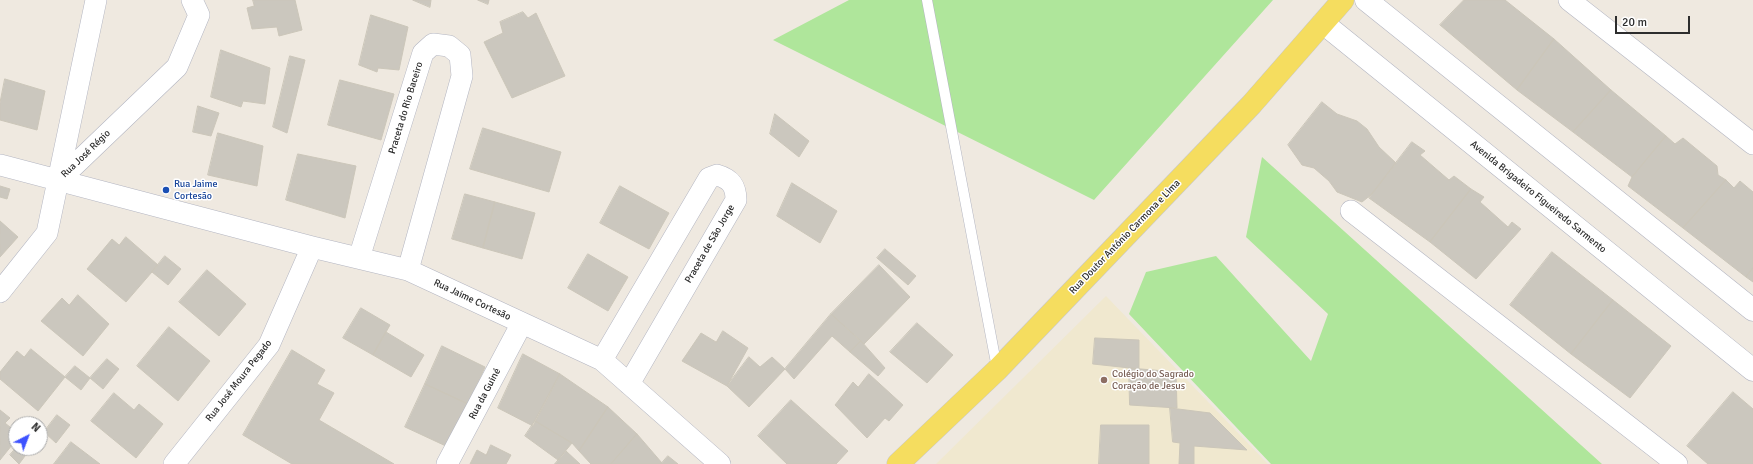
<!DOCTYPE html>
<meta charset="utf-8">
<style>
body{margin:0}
#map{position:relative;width:1753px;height:464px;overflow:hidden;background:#efe9e0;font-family:Signika,sans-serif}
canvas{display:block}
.north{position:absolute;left:8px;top:416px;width:40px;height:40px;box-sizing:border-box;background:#fff;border:1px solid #ababab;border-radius:50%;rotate:42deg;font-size:11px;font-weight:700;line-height:16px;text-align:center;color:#2d2d2d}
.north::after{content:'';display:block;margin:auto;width:14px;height:18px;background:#3d52ff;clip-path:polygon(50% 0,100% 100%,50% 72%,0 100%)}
.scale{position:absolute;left:1615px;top:16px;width:75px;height:18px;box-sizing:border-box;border:2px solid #2d2d2d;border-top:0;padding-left:5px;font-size:12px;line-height:14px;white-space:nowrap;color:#2d2d2d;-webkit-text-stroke:3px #fff;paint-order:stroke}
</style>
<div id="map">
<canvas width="1753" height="464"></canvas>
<div class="north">N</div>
<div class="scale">20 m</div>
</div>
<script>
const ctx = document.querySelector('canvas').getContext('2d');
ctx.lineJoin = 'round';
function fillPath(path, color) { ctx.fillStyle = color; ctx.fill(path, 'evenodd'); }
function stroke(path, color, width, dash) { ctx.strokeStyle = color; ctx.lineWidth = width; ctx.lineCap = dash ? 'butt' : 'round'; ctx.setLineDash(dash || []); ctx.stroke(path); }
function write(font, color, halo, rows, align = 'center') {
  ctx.font = font + ' Signika,sans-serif'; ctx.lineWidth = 3; ctx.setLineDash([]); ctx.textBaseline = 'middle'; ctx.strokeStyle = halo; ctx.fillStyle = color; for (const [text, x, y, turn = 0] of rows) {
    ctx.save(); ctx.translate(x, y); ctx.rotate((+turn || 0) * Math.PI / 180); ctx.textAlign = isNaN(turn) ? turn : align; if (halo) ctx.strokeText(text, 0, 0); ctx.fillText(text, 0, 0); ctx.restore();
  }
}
fillPath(new Path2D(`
 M1106 296 1268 464H936Z`), '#f0e8cf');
fillPath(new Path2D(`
 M849 0H1273L1094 200 773 40Z
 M1262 157 1602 464H1271L1129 314 1146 272 1216 256 1311 361 1328 314 1246 237Z`), '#afe69b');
const building = new Path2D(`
 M253 0H295L302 30 279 36 277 27 252 29 247 8 254 6Z
 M413 0H431L430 7Z
 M478 0H489L488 4Z
 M1464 0H1505L1554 39 1517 90 1440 25Z
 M523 12 528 18 536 13 565 76 512 98 484 42 503 33 500 22Z
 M371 15 408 27 399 70 378 68 377 72 359 65Z
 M1554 39 1611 90 1573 132 1517 90Z
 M221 50 270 68 265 104 243 101 241 107 211 97Z
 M290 56 305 60 287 133 273 127Z
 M5 79 45 91 37 130 0 120V103Z
 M340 80 394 94 381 140 328 125Z
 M1611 90 1666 136 1632 177 1573 132Z
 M1322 102 1337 114 1357 121 1367 129 1379 147 1396 163 1372 194 1362 202 1337 192 1329 181 1314 168 1302 165 1288 145Z
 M198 106 219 113 211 136 193 132Z
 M775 114 809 141 799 157 770 134Z
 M483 128 561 152 549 192 470 169Z
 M218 133 263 146 257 186 208 175Z
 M1666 136 1675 144 1683 138 1717 166 1718 175 1726 180 1683 228 1628 186 1632 177Z
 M1412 142 1425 151 1420 155 1449 180 1454 176 1471 189 1430 242 1369 198Z
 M298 154 356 166 345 218 286 200Z
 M1726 180 1734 188 1740 181 1753 192V268L1746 277 1683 228Z
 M792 183 837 211 820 243 777 216Z
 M0 186 10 189 7 199 0 197Z
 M620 186 669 213 649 249 600 223Z
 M1471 189 1484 197 1480 202 1508 227 1512 222 1521 229 1476 279 1430 242Z
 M465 194 495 202 483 248 452 239Z
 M495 202 535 213 522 259 483 248Z
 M0 221 18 237 0 257Z
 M126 237 158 265 126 302 87 269 112 239 119 245Z
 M885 249 916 276 908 285 877 258Z
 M1552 252 1613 300 1571 354 1510 305Z
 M588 254 628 277 608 311 568 288Z
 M165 256 181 269 168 285 152 272Z
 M879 265 910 297 864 344 831 314Z
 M1753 268V282L1746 277Z
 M207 270 246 304 219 336 179 302Z
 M78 295 109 324 83 356 41 321 62 298 69 305Z
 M1613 300 1671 346 1630 398 1571 354Z
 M361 308 390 325 373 355 343 338Z
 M831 314 861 341 850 352 832 336 794 379 785 369Z
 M917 323 953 355 927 383 890 352Z
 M169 327 210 361 178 401 137 366Z
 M723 331 748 348 727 386 682 361 701 333 716 342Z
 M386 332 424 355 411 377 373 355Z
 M1095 338 1139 340V369L1093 364Z
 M861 341 885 368 878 376 850 352Z
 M442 346 485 367 468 404 425 384Z
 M31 349 65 377 38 411 0 379V372L17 351 24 357Z
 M292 350 325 370 317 384 334 393 319 420 394 464H292L243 435Z
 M523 354 560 374 533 426 498 408Z
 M749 357 760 367 772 357 785 369 749 407 727 386Z
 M107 359 119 369 103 389 90 378Z
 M75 366 90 378 81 390 65 377Z
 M1129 368 1176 372 1177 408 1130 405Z
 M560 374 608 407 579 451 572 443 535 421Z
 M869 374 903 405 889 421 885 418 867 438 835 405 853 382 858 387Z
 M425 384 468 404 448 447 405 427Z
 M1733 392 1753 409V464H1708L1687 446Z
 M114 393 134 410 139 404 163 424 136 458 91 421Z
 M791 400 848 451 836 464H787L758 436Z
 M608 407 637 434 611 464H591L579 451Z
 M1170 408 1210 413 1247 450 1194 446V464H1179L1180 443 1173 442Z
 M0 410 10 418 5 423 16 432V440L0 460Z
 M57 415 70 425 56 443 44 432Z
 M535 421 572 443 558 460 525 436Z
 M1101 425H1149V464H1099Z
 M637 434 662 463 661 464H611Z
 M71 442 100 464H54Z
 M491 445 511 455 506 464H470L477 450 486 455Z
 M16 448H31L19 464 10 455Z
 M566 451 580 464H555Z
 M668 456 678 464H661Z`);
fillPath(building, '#cbc7be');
stroke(building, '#cbc6b9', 1);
const lane = new Path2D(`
 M927 0 997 368`);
const street = new Path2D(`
 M1569 0 1753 144
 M0 165 312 247 408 270 602 360 720 464
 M58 181 177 67 199 15 192 0
 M1351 211 1677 464
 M359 258 423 53 433 44 449 46 460 55 462 76 408 270
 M0 292 47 233 96 0
 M602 360 709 178 717 175C731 179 736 186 736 200L629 384
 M174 464 269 345 312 247
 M447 464 522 323`);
const secondary = new Path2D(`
 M1366 0 1753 310
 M1323 23 1753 370`);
const primary = new Path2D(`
 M898 464 997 370 1251 105 1343 0`);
stroke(lane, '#b3b5c1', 11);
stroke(street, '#b3b5c1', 22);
stroke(secondary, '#b3b5c1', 23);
stroke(primary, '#c8c8c8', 23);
stroke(lane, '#fff', 10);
stroke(street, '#fff', 21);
stroke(secondary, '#fff', 22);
stroke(primary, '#f5dd5f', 22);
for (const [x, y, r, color] of [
 [166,190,4,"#1a4fb4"],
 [1104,380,4,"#8d6e63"]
]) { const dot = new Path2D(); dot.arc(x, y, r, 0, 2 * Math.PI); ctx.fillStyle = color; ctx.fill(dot); stroke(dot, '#fff', 1.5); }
write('10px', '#2d2d2d', '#fff', [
 ["Praceta do Rio Baceiro",406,108,-73],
 ["Rua José Régio",86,154,-44],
 ["Avenida Brigadeiro Figueiredo Sarmento",1538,197,39],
 ["Rua Doutor António Carmona e Lima",1125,237,-46],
 ["Praceta de São Jorge",710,244,-60],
 ["Rua Jaime Cortesão",472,300,25],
 ["Rua José Moura Pegado",239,381,-52],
 ["Rua da Guiné",485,394,-62]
]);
write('10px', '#164399', '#fff', [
 ["Rua Jaime",174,184],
 ["Cortesão",174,196]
], 'left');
write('10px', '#785e54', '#fff', [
 ["Colégio do Sagrado",1112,374],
 ["Coração de Jesus",1112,386]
], 'left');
</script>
